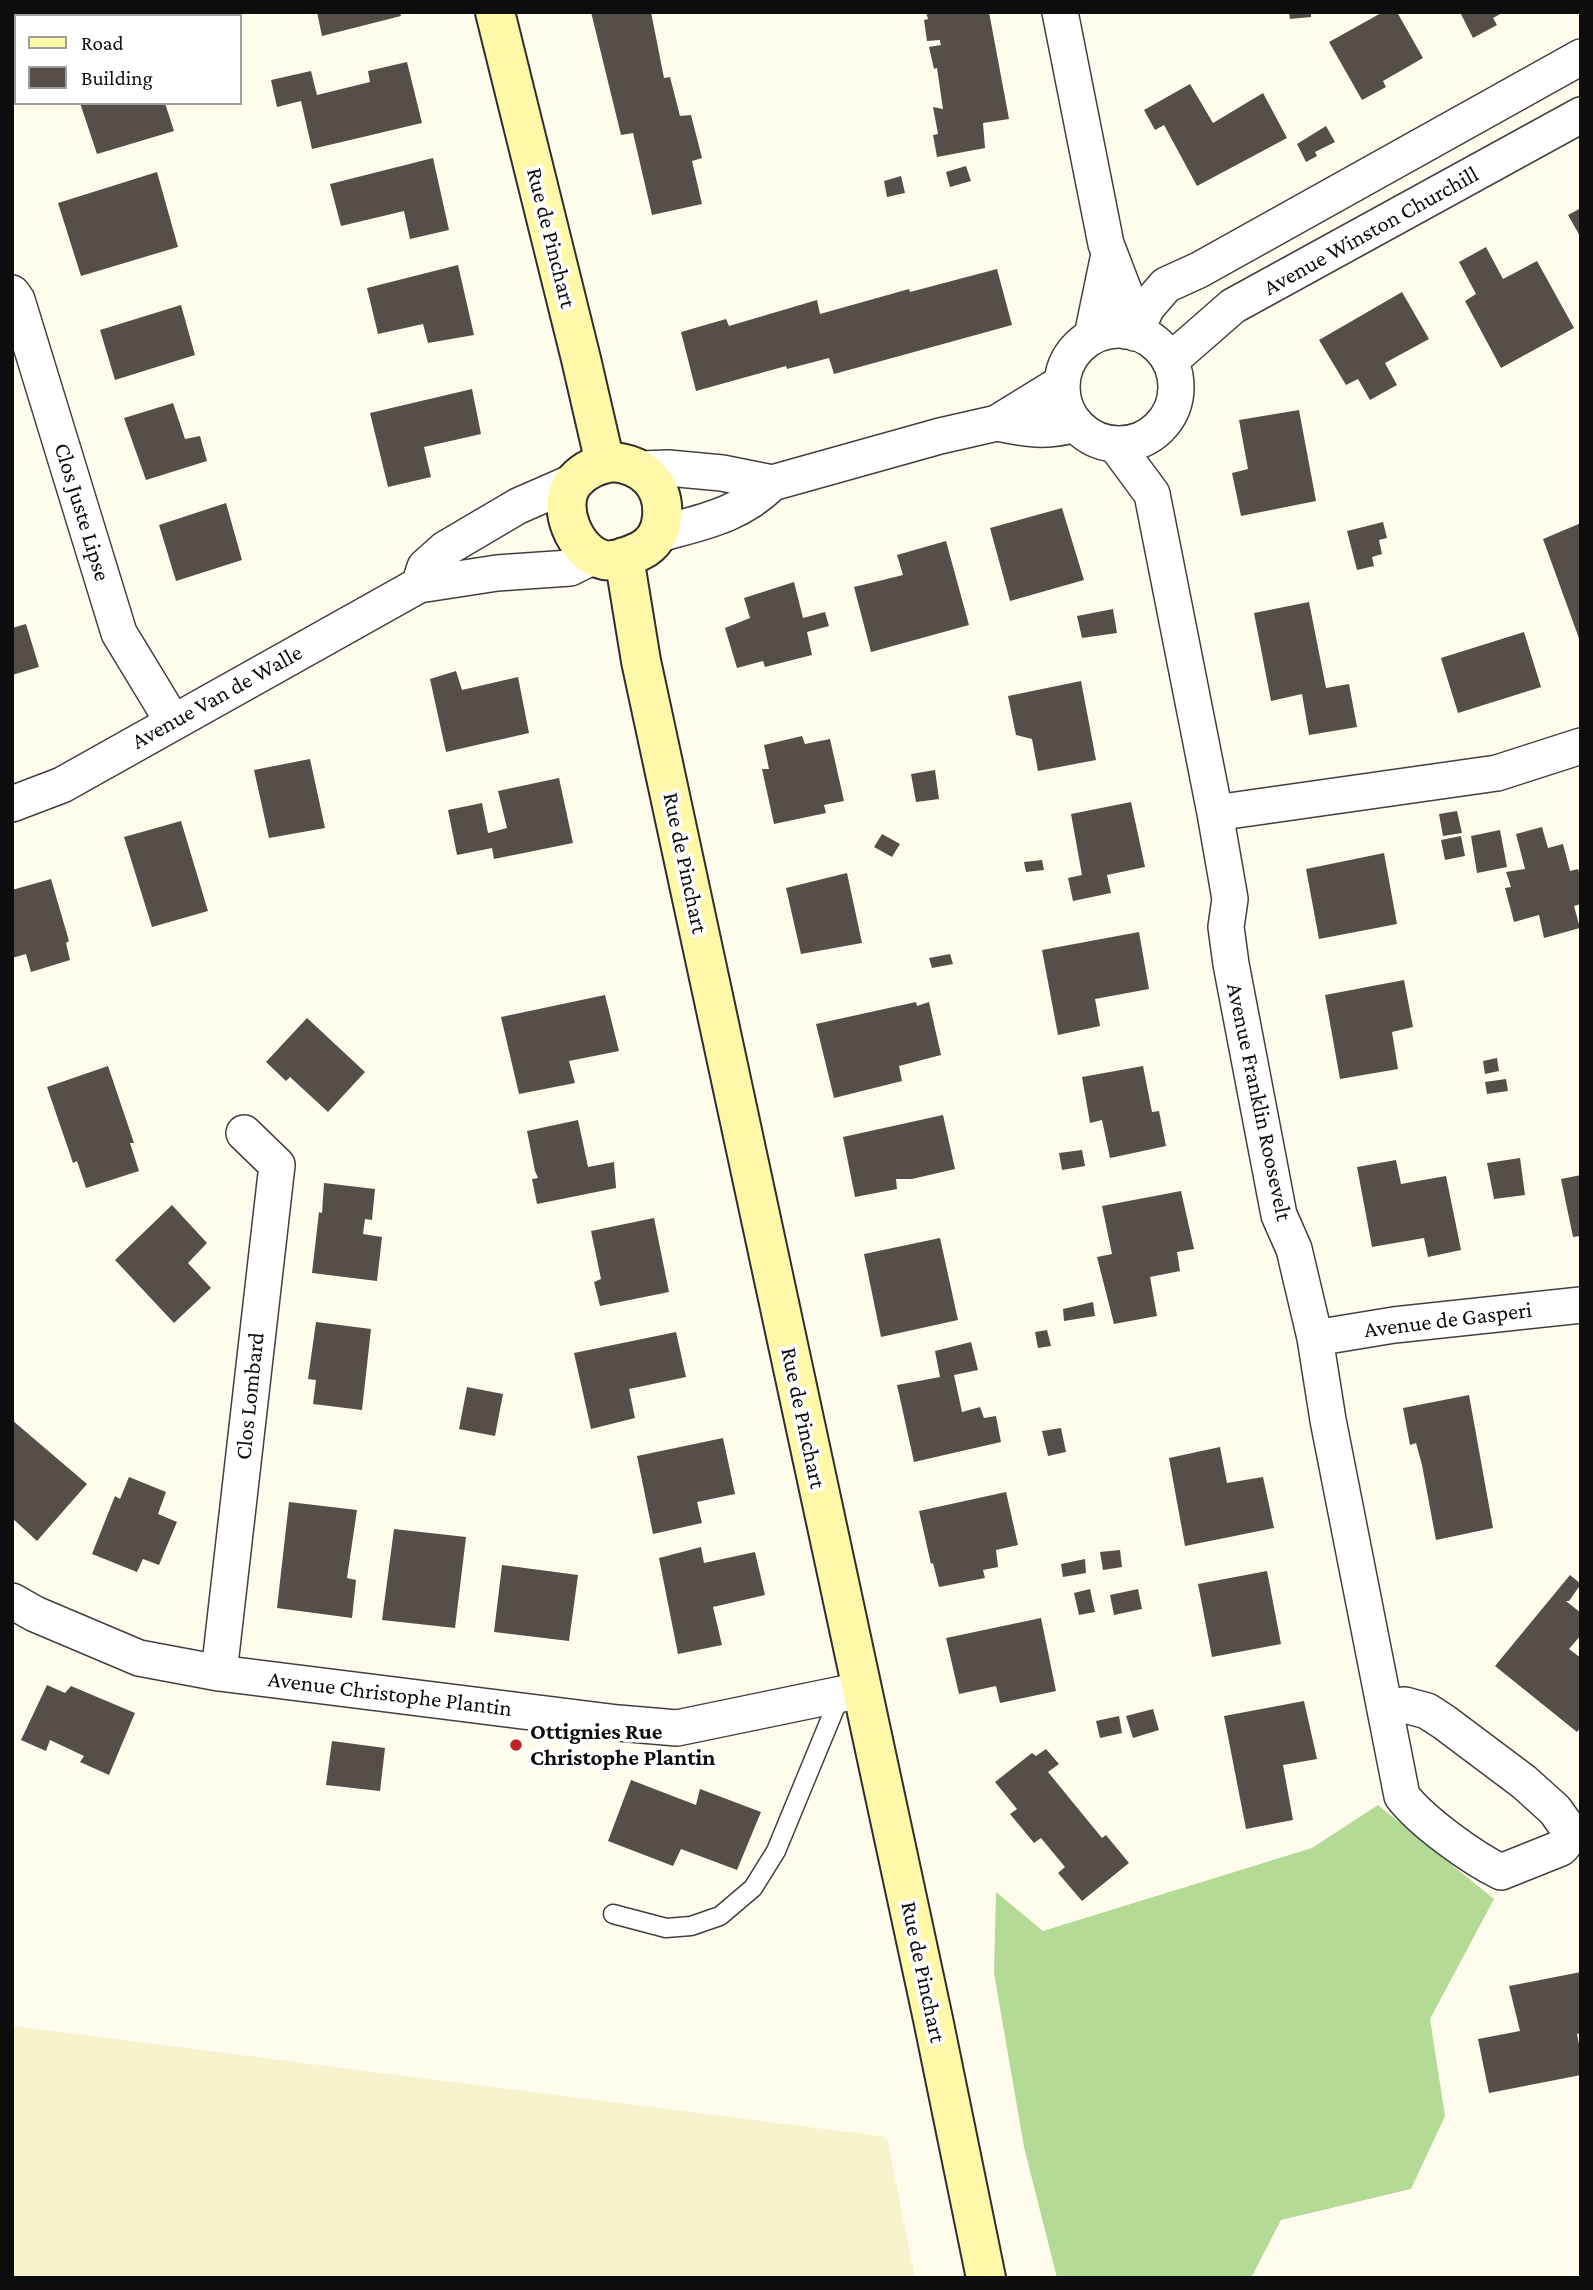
<!DOCTYPE html>
<style>
body{margin:0}
#map{position:relative;width:1593px;height:2290px;overflow:hidden;background:#fffcee;font-family:"Crimson Pro",serif}
canvas{display:block}
.frame{position:absolute;inset:0;border:14px solid #0d0d0d;pointer-events:none}
.legend{position:absolute;left:14px;top:14px;width:228px;height:91px;box-sizing:border-box;background:#fff;border:2px solid #9e9e9e;margin:0;padding:9px 12px;list-style:none;font-size:21px;color:#0d0d0d}
.legend li{display:flex;align-items:center;gap:14px;height:35px}
.legend b{width:35px;border:2px solid #9e9e9e}
</style>
<div id="map">
<canvas width="1593" height="2290"></canvas>
<div class="frame"></div>
<ul class="legend">
<li><b style="height:9px;background:#fff8a9"></b>Road</li>
<li><b style="height:19px;background:#564f49"></b>Building</li>
</ul>
</div>
<script>
const ctx = document.querySelector('canvas').getContext('2d');
ctx.lineJoin = 'round';
function fillPath(path, color) { ctx.fillStyle = color; ctx.fill(path, 'evenodd'); }
function stroke(path, color, width, dash) { ctx.strokeStyle = color; ctx.lineWidth = width; ctx.lineCap = dash ? 'butt' : 'round'; ctx.setLineDash(dash || []); ctx.stroke(path); }
function write(font, color, halo, rows, align = 'center') {
  ctx.font = font + ' "Crimson Pro",serif'; ctx.lineWidth = 7; ctx.setLineDash([]); ctx.textBaseline = 'middle'; ctx.strokeStyle = halo; ctx.fillStyle = color; for (const [text, x, y, turn = 0] of rows) {
    ctx.save(); ctx.translate(x, y); ctx.rotate((+turn || 0) * Math.PI / 180); ctx.textAlign = isNaN(turn) ? turn : align; if (halo) ctx.strokeText(text, 0, 0); ctx.fillText(text, 0, 0); ctx.restore();
  }
}
fillPath(new Path2D(`
 M12 2026 887 2137 915 2278H12Z`), '#f6f3cd');
fillPath(new Path2D(`
 M1378 1805 1494 1899 1430 2019 1445 2116 1411 2189 1281 2220 1251 2278H1057L1024 2147 994 1973 996 1892 1043 1931 1312 1848Z`), '#b3db95');
fillPath(new Path2D(`
 M317 12H400L401 16 322 36Z
 M591 12H651L664 78 670 77 680 116 691 115 702 158 692 161 702 204 652 215 633 133 621 135Z
 M926 12H989L1009 119 983 123 985 148 937 157 933 135 938 134 933 107 943 109 937 68 934 69 929 47 941 45 940 42V40L927 41 924 20 928 19Z
 M1289 12H1311V17L1290 19Z
 M1383 12H1397L1423 58 1383 81 1386 87 1362 100 1329 42Z
 M1460 12H1504L1493 18 1497 25 1473 38Z
 M407 62 422 123 312 149 301 101 277 107 271 80 311 71 317 95 370 82 368 71Z
 M1190 84 1213 123 1263 93 1287 138 1197 186 1164 125 1155 130 1144 110Z
 M80 103H165L174 131 97 154Z
 M1326 126 1335 142 1315 152 1317 156 1306 162 1297 144Z
 M433 158 449 230 410 239 404 211 341 226 330 184Z
 M966 166 971 181 950 187 946 172Z
 M157 172 178 247 81 276 58 203Z
 M901 176 905 193 887 197 884 181Z
 M1581 208V238L1568 215Z
 M1486 247 1503 279 1537 261 1574 328 1501 368 1465 301 1476 294 1459 262Z
 M458 265 474 335 428 343 423 324 378 334 367 288Z
 M997 269 1012 325 834 374 829 358 787 369 786 366 696 391 681 332 726 319 729 326 817 300 820 314 909 289 910 292Z
 M1402 292 1429 339 1385 363 1397 385 1370 400 1358 379 1346 385 1319 340Z
 M181 305 195 355 115 380 100 330Z
 M472 389 481 434 424 447 431 477 388 487 370 413Z
 M173 403 185 439 200 436 207 461 146 480 124 418Z
 M1299 410 1316 501 1241 516 1232 473 1248 469 1239 420Z
 M226 503 242 560 176 581 159 525Z
 M1062 508 1084 580 1010 601 990 528Z
 M1383 522 1387 538 1379 540 1382 554 1372 557 1374 566 1357 570 1347 531Z
 M1581 523V644L1543 539Z
 M946 541 969 625 871 652 854 587 903 575 897 555Z
 M794 582 803 618 825 612 829 626 807 632 812 655 765 667 763 661 737 668 725 628 750 618 744 598Z
 M1309 602 1326 688 1349 684 1357 727 1309 735 1302 694 1271 701 1254 613Z
 M1113 609 1117 633 1082 638 1077 616Z
 M26 624 39 667 12 675V628Z
 M1524 632 1541 687 1458 713 1441 658Z
 M456 671 462 690 518 677 529 733 446 752 430 679Z
 M1081 681 1096 760 1038 771 1032 739 1016 735 1008 696Z
 M802 736 805 744 830 739 844 801 824 805 826 813 774 824 762 769H769L764 745Z
 M310 759 325 828 269 838 254 770Z
 M935 770 939 799 916 802 911 774Z
 M559 778 573 843 494 859 492 848 457 855 448 810 482 803 488 833 507 828 498 791Z
 M1131 802 1145 867 1107 875 1111 893 1073 901 1068 878 1082 875 1071 814Z
 M1457 811 1462 833 1443 836 1439 814Z
 M181 821 208 911 152 927 124 837Z
 M1542 827 1548 848 1563 844 1570 871 1578 869 1581 877V904L1574 906 1580 928 1544 938 1539 915 1514 922 1505 888 1511 887 1506 872 1525 869 1516 834Z
 M1500 830 1507 867 1477 873 1471 836Z
 M882 834 900 844 892 857 874 847Z
 M1461 836 1465 856 1445 860 1441 840Z
 M1384 853 1397 924 1319 939 1306 869Z
 M1042 860 1044 870 1026 872 1024 862Z
 M847 873 862 943 801 954 786 888Z
 M51 879 69 941 66 943 70 960 31 972 26 954 12 958V890Z
 M1139 932 1149 989 1095 999 1100 1026 1058 1035 1042 950Z
 M950 954 953 964 932 968 929 958Z
 M1404 980 1413 1027 1392 1032 1398 1069 1340 1079 1325 995Z
 M605 995 619 1051 569 1061 575 1083 519 1094 501 1017Z
 M916 1002 917 1006 929 1002 941 1055 899 1066 902 1081 834 1098 816 1024Z
 M307 1018 365 1072 328 1112 290 1077 286 1081 266 1062Z
 M1497 1058 1499 1071 1485 1074 1483 1061Z
 M108 1066 134 1143H130L139 1171 86 1188 77 1161 73 1163 47 1087Z
 M1143 1066 1152 1112 1159 1111 1166 1146 1110 1158 1102 1120 1090 1123 1082 1077Z
 M1506 1079 1508 1091 1487 1094 1485 1082Z
 M943 1115 955 1169 912 1179H896L897 1189 855 1197 843 1137Z
 M578 1120 588 1167 614 1162 616 1188 537 1204 532 1179 538 1178 535 1171 527 1131Z
 M1082 1150 1085 1166 1062 1170 1059 1153Z
 M1520 1158 1525 1195 1494 1199 1487 1163Z
 M1396 1160 1401 1184 1446 1176 1461 1250 1428 1257 1424 1238 1372 1247 1357 1167Z
 M1581 1175V1236L1573 1237 1561 1179Z
 M324 1183 375 1189 372 1220 365 1219 363 1234 382 1237 377 1281 312 1273 319 1212 322 1213Z
 M1181 1191 1194 1249 1177 1252 1180 1271 1150 1277 1157 1316 1114 1324 1097 1257 1112 1254 1102 1206Z
 M172 1205 207 1243 188 1263 211 1288 174 1323 115 1260Z
 M654 1218 669 1292 600 1306 594 1282 601 1279 591 1231Z
 M940 1238 958 1320 881 1337 864 1254Z
 M1093 1302 1095 1316 1064 1321 1063 1309Z
 M316 1322 371 1329 362 1410 313 1404 316 1380 308 1379Z
 M1047 1330 1051 1346 1038 1348 1035 1332Z
 M676 1332 686 1377 629 1389 635 1418 591 1429 574 1353Z
 M971 1342 978 1370 954 1375 962 1412 980 1407 984 1418 996 1416 1001 1442 914 1462 897 1385 940 1377 935 1351Z
 M467 1387 503 1394 495 1436 459 1429Z
 M1469 1395 1493 1528 1436 1540 1422 1465 1416 1443 1410 1445 1403 1408Z
 M12 1420 87 1484 37 1541 12 1518Z
 M1061 1428 1066 1452 1048 1456 1042 1431Z
 M723 1438 735 1494 697 1502 702 1523 653 1534 637 1456Z
 M1220 1447 1227 1483 1263 1477 1274 1528 1185 1546 1169 1458Z
 M129 1477 166 1492 158 1514 177 1522 159 1565 143 1559 137 1572 92 1554 115 1496 120 1499Z
 M1006 1492 1018 1545 996 1550 998 1567 983 1570 985 1578 939 1587 933 1563 931 1564 919 1511Z
 M289 1502 357 1510 347 1578 356 1580 352 1618 277 1608Z
 M394 1529 466 1537 455 1628 382 1620Z
 M701 1547 704 1563 755 1552 765 1595 713 1607 722 1645 678 1654 659 1558Z
 M1120 1550 1122 1567 1103 1570 1100 1552Z
 M1085 1559 1086 1573 1063 1577 1061 1564Z
 M502 1565 578 1575 569 1641 494 1632Z
 M1267 1571 1281 1644 1212 1657 1198 1584Z
 M1570 1575 1581 1584 1569 1601H1566L1581 1613V1635L1569 1649 1581 1658V1727L1577 1732 1495 1666Z
 M1090 1589 1095 1612 1079 1615 1074 1593Z
 M1138 1589 1142 1609 1114 1615 1110 1595Z
 M1041 1618 1056 1691 1000 1703 996 1686 959 1694 946 1638Z
 M47 1685 65 1693 71 1686 135 1713 109 1775 80 1762 84 1756 50 1740 46 1751 21 1740Z
 M1304 1701 1317 1759 1283 1765 1293 1820 1246 1829 1224 1716Z
 M1153 1709 1159 1730 1133 1738 1126 1716Z
 M1119 1716 1122 1733 1100 1738 1096 1721Z
 M332 1741 385 1748 380 1791 326 1785Z
 M1046 1749 1059 1764 1048 1772 1102 1838 1106 1835 1129 1863 1082 1901 1058 1873 1065 1867 1041 1838 1034 1843 1010 1814 1017 1809 995 1782 1032 1753 1036 1756Z
 M631 1780 696 1805 700 1789 761 1812 737 1870 681 1849 673 1866 608 1841Z
 M1581 1972V2033L1577 2034 1581 2054V2075L1489 2093 1478 2039 1520 2031 1509 1986Z`), '#564f49');
const service = new Path2D(`
 M613 1914 666 1928 691 1926 720 1916 753 1888 776 1851 840 1696`);
const minor = new Path2D(`
 M1060 12 1106 244 1129 304 1125 331
 M12 293 17 300 119 633 173 722
 M1062 387a57 57 0 1 1 114 0a57 57 0 1 1-114 0Z
 M1135 333 1147 307 1166 285 1199 270 1581 57
 M1092 336 1109 254
 M1170 361 1233 306 1581 115
 M997 423C1025 429 1048 433 1075 424
 M1115 444 1152 494 1215 813 1230 899 1226 927 1231 964 1279 1215 1294 1249 1315 1338 1328 1420 1402 1796C1421 1821 1472 1858 1501 1872L1561 1848 1569 1838 1567 1827 1555 1810 1524 1782 1444 1722 1427 1711 1405 1705 1385 1707
 M640 469 668 468 722 473 772 483 940 436 997 423 1062 383
 M659 534C702 522 739 516 772 483
 M419 585 425 567 445 549 518 506 573 482
 M12 804 62 785 419 585 497 573 570 568 594 556
 M1215 813 1497 773 1581 746
 M1315 1338 1394 1325 1581 1305
 M12 1601 35 1614 139 1658 219 1673 618 1723 677 1728 861 1690
 M219 1673 277 1165 244 1133`);
const secondary = new Path2D(`
 M495 12 581 359 605 463
 M612 462C643 464 665 485 662 517 661 532 654 544 640 551 629 556 616 562 604 560 575 554 554 504 575 481 585 469 598 465 612 462Z
 M624 557 641 661 933 2019 986 2278`);
stroke(service, '#404040', 21);
stroke(minor, '#404040', 38);
stroke(secondary, '#2f2f2f', 42);
stroke(service, '#fff', 18);
stroke(minor, '#fff', 35);
stroke(secondary, '#fff8a9', 38);
for (const [x, y, r, color] of [
 [516,1745,7,"#c12224"]
]) { const dot = new Path2D(); dot.arc(x, y, r, 0, 2 * Math.PI); ctx.fillStyle = color; ctx.fill(dot); stroke(dot, '#fff', 2.5); }
write('23px', '#0d0d0d', '#fff', [
 ["Avenue Winston Churchill",1371,231,-29],
 ["Rue de Pinchart",551,238,76],
 ["Clos Juste Lipse",82,512,73],
 ["Avenue Van de Walle",217,697,-29],
 ["Rue de Pinchart",685,863,78],
 ["Avenue Franklin Roosevelt",1259,1102,78],
 ["Avenue de Gasperi",1448,1320,-7],
 ["Clos Lombard",250,1396,-84],
 ["Rue de Pinchart",803,1418,78],
 ["Avenue Christophe Plantin",390,1694,7],
 ["Rue de Pinchart",923,1972,78]
]);
write('bold 23px', '#0d0d0d', '#fff', [
 ["Ottignies Rue",530,1732],
 ["Christophe Plantin",530,1758]
], 'left');
</script>
